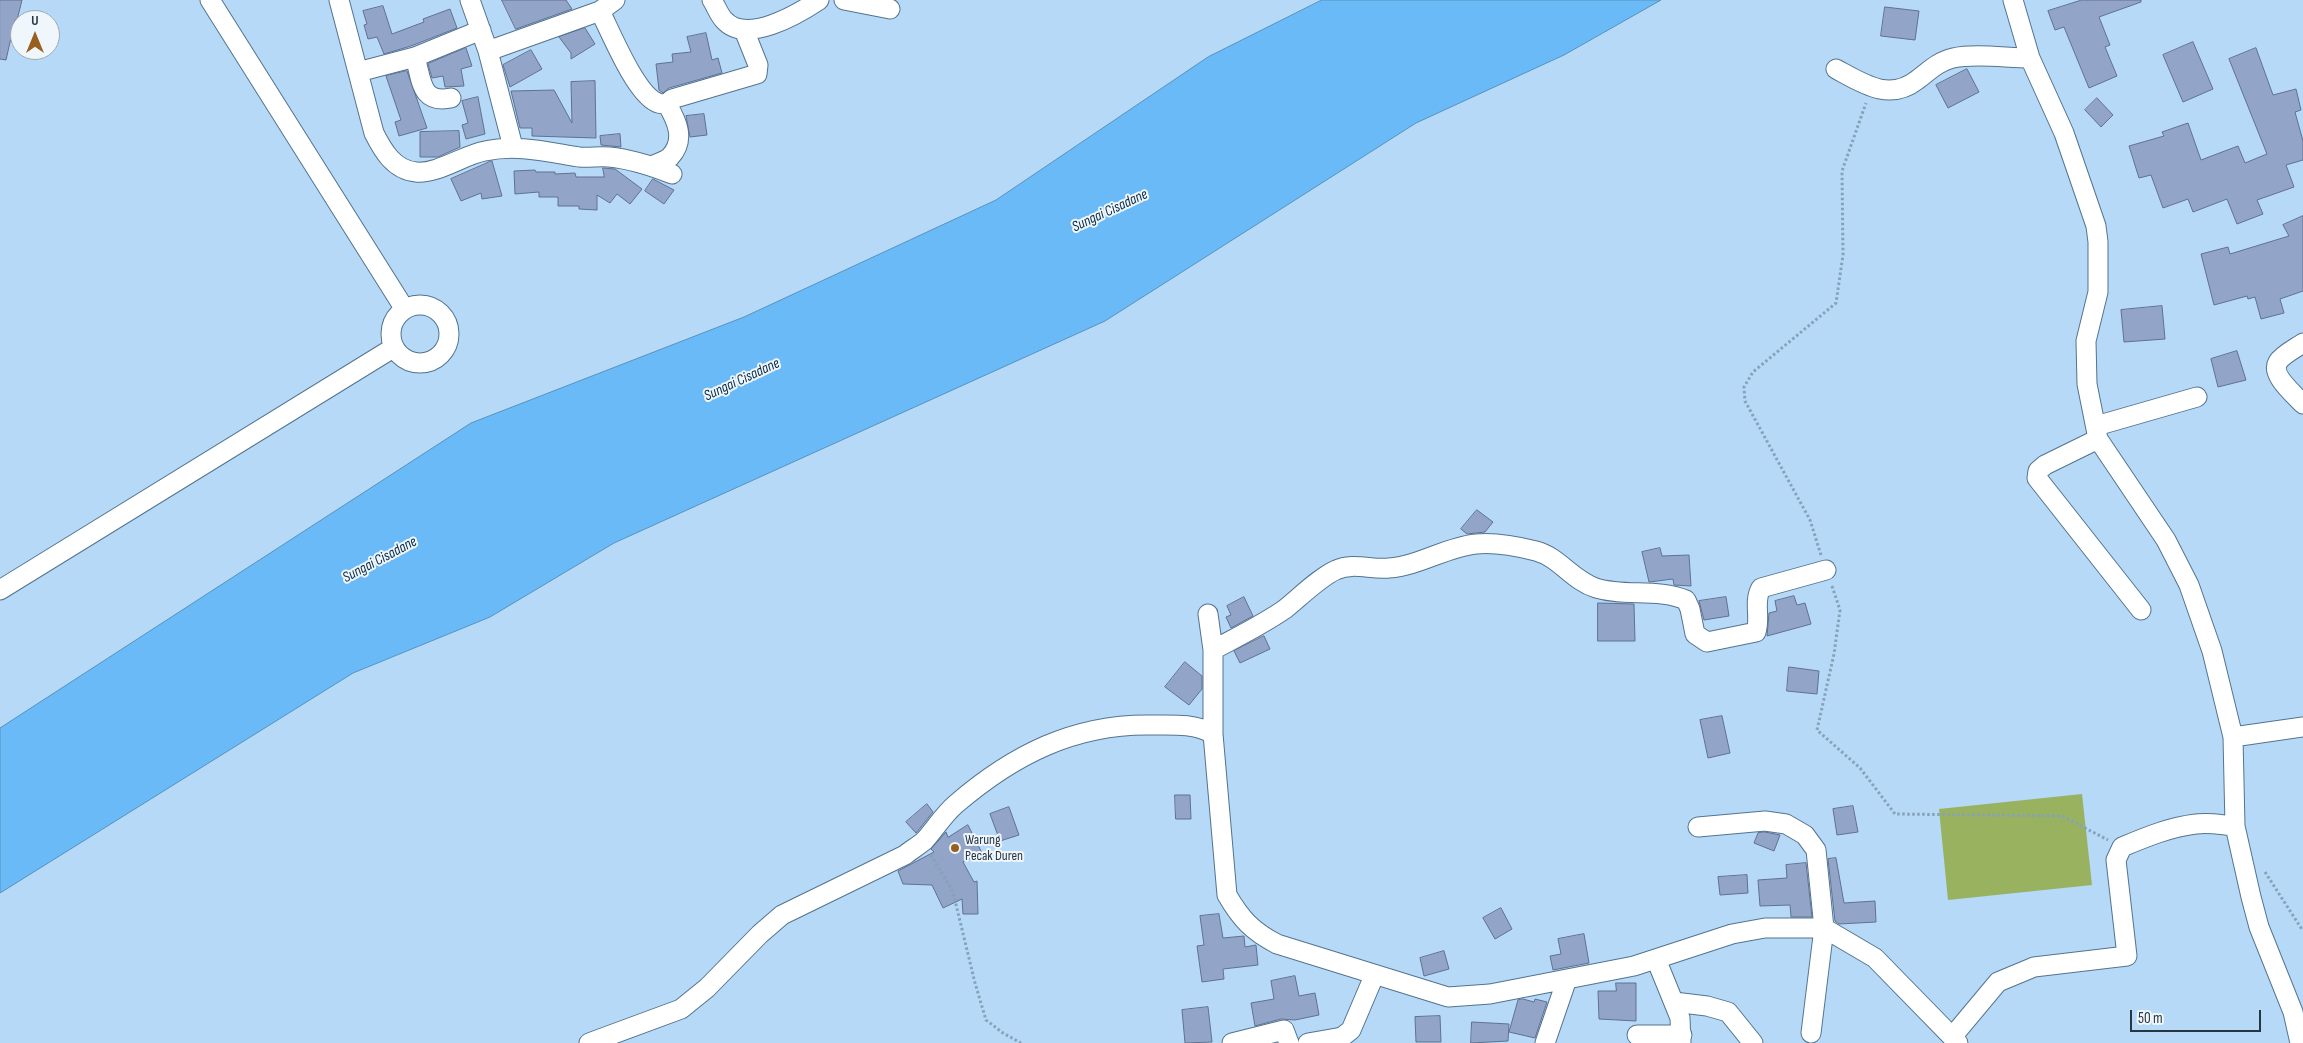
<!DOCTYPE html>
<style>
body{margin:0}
#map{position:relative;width:2303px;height:1043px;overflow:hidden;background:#b5d9f7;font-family:"Sofia Sans Condensed",sans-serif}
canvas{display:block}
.north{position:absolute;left:10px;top:10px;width:50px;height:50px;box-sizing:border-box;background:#eff6fc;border:1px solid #9fa9b1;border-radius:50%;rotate:0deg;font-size:14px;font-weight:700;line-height:20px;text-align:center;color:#273641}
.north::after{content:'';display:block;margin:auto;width:18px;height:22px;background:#995f1e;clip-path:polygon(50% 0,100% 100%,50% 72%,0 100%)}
.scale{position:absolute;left:2130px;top:1010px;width:131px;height:22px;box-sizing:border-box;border:2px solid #273641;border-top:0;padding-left:6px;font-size:15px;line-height:18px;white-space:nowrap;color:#273641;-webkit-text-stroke:4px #eff6fc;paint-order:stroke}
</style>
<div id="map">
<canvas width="2303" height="1043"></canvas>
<div class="north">U</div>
<div class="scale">50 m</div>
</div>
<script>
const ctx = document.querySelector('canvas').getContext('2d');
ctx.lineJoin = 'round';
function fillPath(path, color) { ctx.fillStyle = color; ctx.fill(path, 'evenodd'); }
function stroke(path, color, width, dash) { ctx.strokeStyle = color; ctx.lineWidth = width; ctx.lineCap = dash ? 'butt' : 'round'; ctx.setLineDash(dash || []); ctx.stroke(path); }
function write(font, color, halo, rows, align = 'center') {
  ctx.font = font + ' "Sofia Sans Condensed",sans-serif'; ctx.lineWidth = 4; ctx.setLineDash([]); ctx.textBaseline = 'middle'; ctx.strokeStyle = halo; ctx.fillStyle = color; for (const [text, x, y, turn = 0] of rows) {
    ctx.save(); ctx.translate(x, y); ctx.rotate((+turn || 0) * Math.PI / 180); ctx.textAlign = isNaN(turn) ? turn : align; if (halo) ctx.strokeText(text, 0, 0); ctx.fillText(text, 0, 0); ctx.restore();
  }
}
fillPath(new Path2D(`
 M2082 794 2092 885 1948 900 1939 809Z`), '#98b25f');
const water = new Path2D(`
 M1322 0H1661L1564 55 1416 123 1105 321 614 543 490 617 353 673 0 893V728L471 423 744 317 996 200 1208 57Z`);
fillPath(water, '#6abaf7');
stroke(water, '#5692c0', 1);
const building = new Path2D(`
 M0 0H22L17 20H15L6 60 0 59Z
 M502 0H566L572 9 516 29Z
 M2082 0H2141V2L2099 17 2110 45 2105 47 2117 76 2089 88 2064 27 2055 30 2048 11Z
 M383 6 392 34 424 22 423 19 450 9 457 28 411 46 384 54 377 37 368 39 364 25 367 24 363 11Z
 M1885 7 1919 11 1915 40 1881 36Z
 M585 28 595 44 571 59V53L559 37Z
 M706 33 712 60 718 58 722 73 669 88 663 93 659 90 656 64 673 62 672 54 691 52 687 37Z
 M2193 42 2213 89 2183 102 2163 55Z
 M466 48 472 66 461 69 464 86 445 87 443 76 432 78 428 64Z
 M2256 48 2273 95 2296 89 2301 110 2295 112 2303 141V160L2286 165 2294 187 2257 200 2263 214 2237 224 2227 199 2193 212 2188 199 2163 208 2151 175 2139 178 2129 146 2164 136 2162 132 2188 123 2201 160 2238 146 2245 163 2267 154 2229 59Z
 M531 50 542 69 510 87 503 65Z
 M1967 69 1979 92 1948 108 1936 85Z
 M407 71 427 128 399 136 395 122 401 120 386 76Z
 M595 81 596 138 532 136V128H520L511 91 554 90 572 123 571 82Z
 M478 97 485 134 466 139 462 125 468 123 462 101Z
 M2097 98 2113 115 2101 127 2085 110Z
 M704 114 707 135 690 137 686 116Z
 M459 131 460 147 438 157H420V132Z
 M620 134 621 147 601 145 600 136Z
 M492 161 502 196 482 199 481 193 461 201 451 179Z
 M603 168 615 169 642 189 630 204 617 194 610 203 597 195V210L579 209V206H558V197H539V192L515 194 514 171 535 170 536 172H555V174L575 173 576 177H604Z
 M653 179 674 190 664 204 645 191Z
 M2303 216V291L2280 299 2284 313 2261 319 2255 297 2248 299 2247 296 2214 305 2201 254 2228 247 2230 254 2289 236 2283 225Z
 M2162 306 2165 339 2124 342 2121 310Z
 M2237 351 2246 380 2218 387 2211 359Z
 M1477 510 1493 522 1485 532 1467 534 1461 529Z
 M1660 548 1662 556 1689 555 1691 586 1674 585 1673 579 1649 582 1642 552Z
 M1794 596 1797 605 1805 603 1811 624 1767 636 1769 613 1777 611 1775 601Z
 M1244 597 1253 616 1231 628 1226 617 1231 615 1227 606Z
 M1726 597 1729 616 1704 620 1699 601Z
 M1598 603 1634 604 1635 641H1598Z
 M1264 636 1270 649 1240 663 1234 651Z
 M1185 662 1202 676V689L1189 705 1165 687Z
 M1789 667 1819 671 1817 694 1787 691Z
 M1722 716 1730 753 1708 758 1700 720Z
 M1175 795H1190L1191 819H1176Z
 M927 804 933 812 916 833 906 822Z
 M1853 806 1858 832 1837 835 1833 809Z
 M1009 807 1019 835 1000 841 990 814Z
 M968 825 982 853 963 862 974 882 977 881 978 914H963L962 899 943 908 932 885 903 884 898 871 934 852 931 849 946 832 948 837Z
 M1765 832 1780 835 1774 851 1754 843 1758 833Z
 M1836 858 1844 903 1875 901 1876 922 1839 924 1835 921 1828 859Z
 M1806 863 1812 917H1791L1790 905 1760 906 1758 880 1787 878 1786 865Z
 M1747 875 1748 893 1720 895 1718 877Z
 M1501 908 1512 929 1495 939 1483 918Z
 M1219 914 1223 938 1244 936 1245 947 1256 945 1258 965 1223 969 1224 979 1202 982 1197 946 1204 945 1200 916Z
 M1584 934 1589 963 1553 970 1550 956 1561 954 1558 939Z
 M1444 951 1449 969 1424 976 1420 958Z
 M1295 976 1299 996 1315 993 1319 1015 1295 1020 1281 1019 1255 1026 1251 1003 1274 999 1271 981Z
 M1616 983H1636V1021L1599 1019 1598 991H1616Z
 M1523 999 1534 1002 1535 999 1547 1002 1535 1038 1509 1032 1518 1000Z
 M1208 1007 1212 1042 1185 1043 1182 1010Z
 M1440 1016 1441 1042H1416L1415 1017Z
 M1472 1022 1509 1024 1508 1041 1471 1043Z`);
fillPath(building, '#92a5c9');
stroke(building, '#607192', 1);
const minor = new Path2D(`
 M210 0 404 308
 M339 0 374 133C383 151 394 170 416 172 438 174 463 155 485 151 517 144 547 152 579 157 589 158 599 156 609 157 631 159 652 166 672 174
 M470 0 488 51 513 147
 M712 0C716 6 719 15 724 20 746 45 798 14 819 0
 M844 0 890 9
 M2013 0 2030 58 2064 133 2096 226 2098 242V292L2086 341 2087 384 2098 439 2166 540 2189 585 2212 651 2233 737 2235 826 2251 897 2259 927 2293 1012 2300 1043
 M600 11C611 33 635 92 656 102 659 104 664 104 667 104
 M488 51 600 11 615 0
 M415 57C422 80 420 104 451 98
 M1836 69C1862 83 1889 102 1917 80 1929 71 1939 61 1953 58 1975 53 2007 58 2030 58
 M358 72 415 57 481 30
 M652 166C657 163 666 161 670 157 686 140 677 121 667 104L672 99 757 74 758 65 744 30
 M391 334a29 29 0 1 1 58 0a29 29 0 1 1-58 0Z
 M2303 343C2296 348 2282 355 2278 362 2270 375 2295 395 2303 404
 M2096 426 2197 397
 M2098 439 2045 465 2038 471 2037 478 2141 610
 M0 590 393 348
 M1208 614 1213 650V734L1227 895C1241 919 1252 931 1277 944L1448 997 1490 994 1634 966 1732 934 1765 928H1824L1875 958 1958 1043
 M1213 650C1237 637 1262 625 1285 609 1300 597 1320 577 1336 570 1353 562 1371 570 1389 568 1419 566 1446 547 1476 544 1496 542 1516 546 1536 551 1559 557 1573 581 1596 588 1625 597 1657 588 1686 600L1690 609 1695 634 1707 642 1756 632C1761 617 1753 602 1761 588L1826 570
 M2233 737 2303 727
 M1698 827 1765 821 1786 824 1805 835 1816 850 1824 928 1811 1033
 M1656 959 1680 1018 1681 1043
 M1674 1002 1707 1006 1728 1012 1753 1043
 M1637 1035H1682
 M1952 1037 1998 982 2034 967 2127 956 2116 860 2122 847C2146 837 2170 827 2196 824 2209 822 2222 825 2235 826
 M589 1043 681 1009 707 988 760 934 782 915 905 855C911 850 918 846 924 841 935 829 944 814 956 804 1013 755 1074 724 1150 725 1171 725 1195 723 1213 734
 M1232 1043 1284 1030 1289 1043
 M1308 1043 1342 1037 1351 1030 1374 976
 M1545 1043 1567 979`);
stroke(minor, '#53748f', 21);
stroke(new Path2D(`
 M1821 555 1810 520 1745 401 1744 387 1753 372 1836 303 1843 255 1842 171 1866 103
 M1832 586 1840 610 1834 654 1817 730 1860 768 1895 814 2062 816 2108 840
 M931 855 953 892 975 983 986 1020 1003 1033 1021 1043
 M2265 872 2303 931`), '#85a2b9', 3, [2.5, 2.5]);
stroke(minor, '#fff', 19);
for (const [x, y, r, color] of [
 [955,848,5,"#995f1e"]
]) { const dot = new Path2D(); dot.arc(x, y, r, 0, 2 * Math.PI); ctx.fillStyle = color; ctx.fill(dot); stroke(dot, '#eff6fc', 2); }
write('14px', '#273641', '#eff6fc', [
 ["Warung",965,840],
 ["Pecak Duren",965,856]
], 'left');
write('italic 15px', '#092c44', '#eff6fc', [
 ["Sungai Cisadane",1110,211,-25],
 ["Sungai Cisadane",742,380,-25],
 ["Sungai Cisadane",380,560,-28]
]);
</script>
